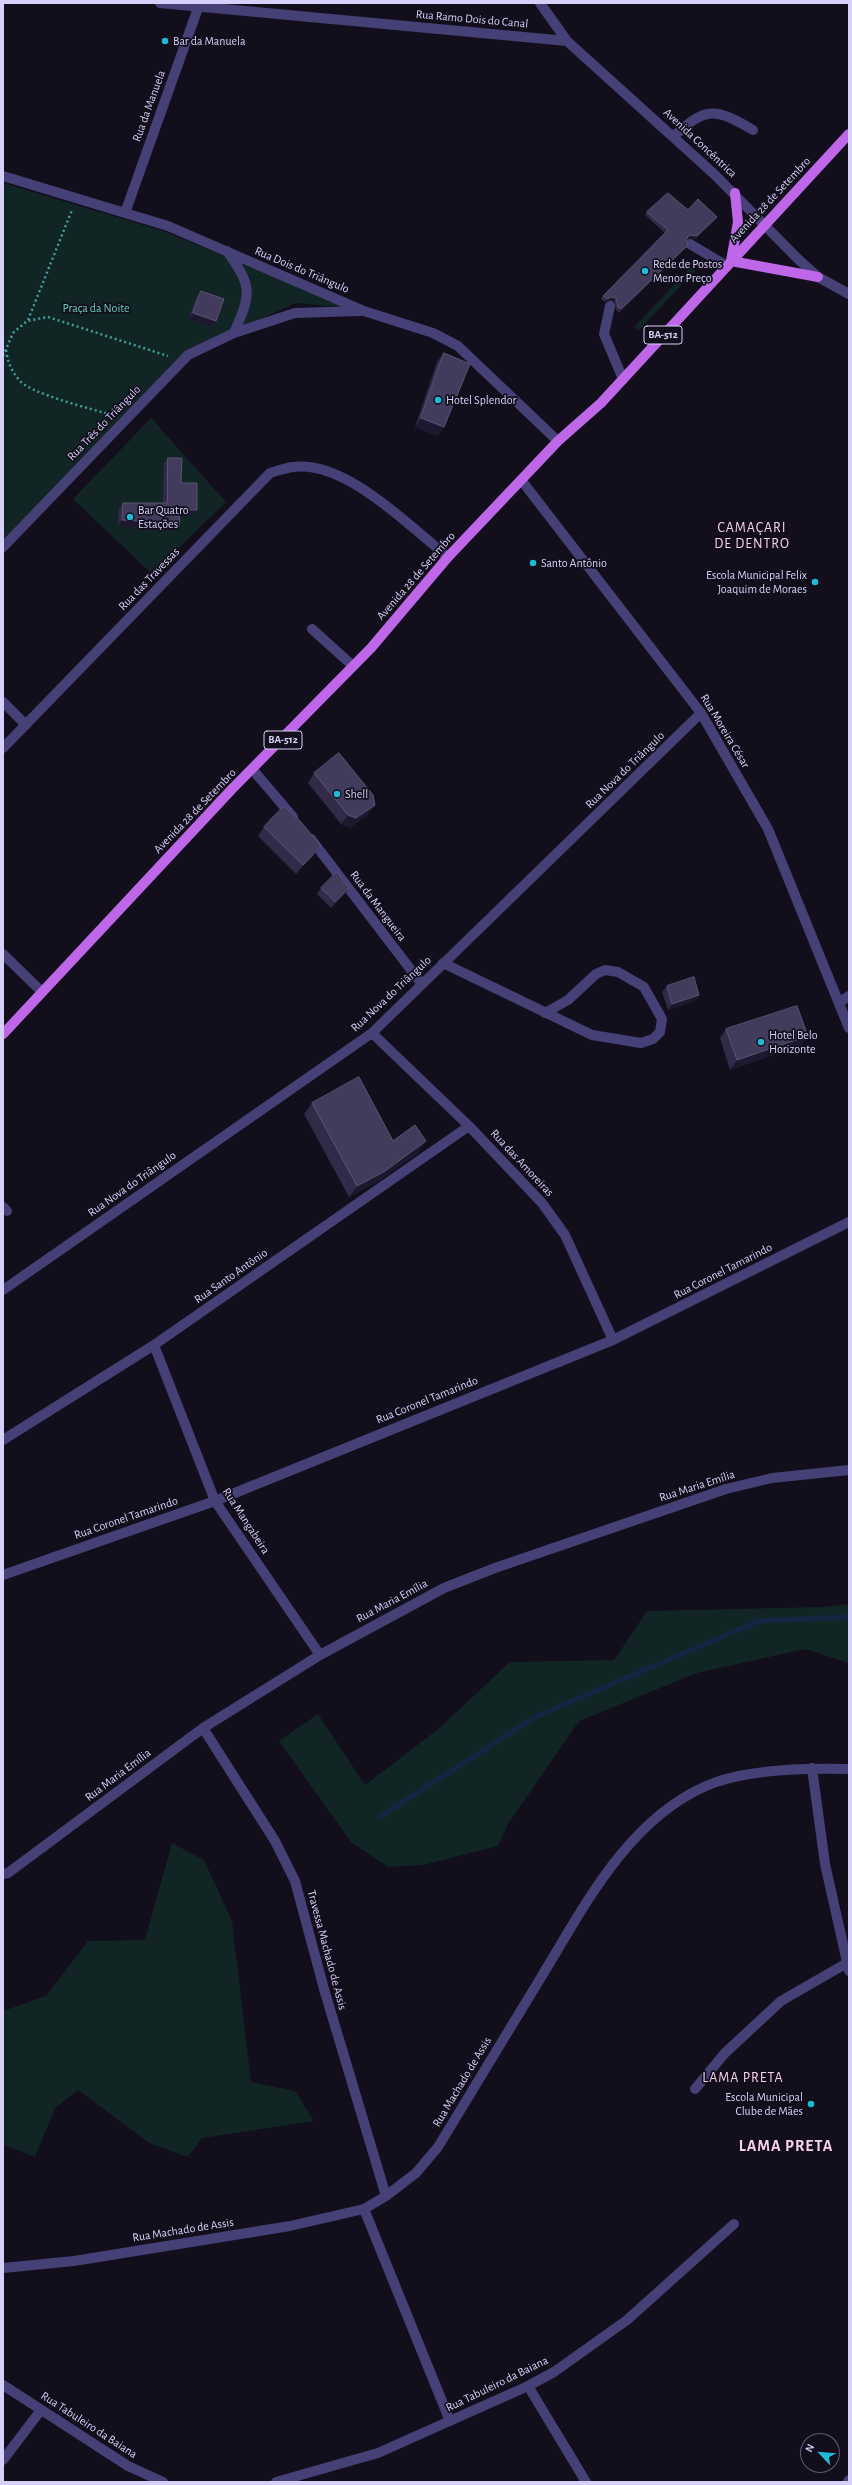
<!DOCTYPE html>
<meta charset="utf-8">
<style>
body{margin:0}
#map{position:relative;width:852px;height:2485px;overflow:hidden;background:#120e1c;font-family:"Alegreya Sans",sans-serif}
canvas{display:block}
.frame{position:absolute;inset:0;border:4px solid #d7d0f8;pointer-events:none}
.north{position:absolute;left:800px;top:2433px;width:40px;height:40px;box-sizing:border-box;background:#120e1c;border:1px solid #615c74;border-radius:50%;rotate:296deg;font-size:11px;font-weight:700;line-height:16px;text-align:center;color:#d7d0f8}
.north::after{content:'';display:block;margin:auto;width:14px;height:18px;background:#1fbad6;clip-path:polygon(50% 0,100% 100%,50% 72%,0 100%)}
</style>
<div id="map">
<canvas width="852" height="2485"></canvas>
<div class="frame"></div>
<div class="north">N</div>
</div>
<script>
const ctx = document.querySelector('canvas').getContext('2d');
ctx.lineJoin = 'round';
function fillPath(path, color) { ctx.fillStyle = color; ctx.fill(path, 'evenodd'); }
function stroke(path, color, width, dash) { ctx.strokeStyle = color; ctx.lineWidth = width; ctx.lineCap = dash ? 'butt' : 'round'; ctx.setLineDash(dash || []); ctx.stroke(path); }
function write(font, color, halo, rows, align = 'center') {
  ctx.font = font + ' "Alegreya Sans",sans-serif'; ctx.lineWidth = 3.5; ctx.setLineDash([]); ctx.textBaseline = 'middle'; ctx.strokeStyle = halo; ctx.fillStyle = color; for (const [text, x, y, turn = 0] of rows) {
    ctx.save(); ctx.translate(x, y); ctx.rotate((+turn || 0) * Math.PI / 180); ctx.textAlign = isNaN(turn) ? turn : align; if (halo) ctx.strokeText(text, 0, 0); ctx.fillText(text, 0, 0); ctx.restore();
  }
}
fillPath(new Path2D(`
 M3 183 163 231 351 308 296 303 182 354 3 540Z
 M690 268 696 270 638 331 635 326Z
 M151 418 226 502 152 574 73 499Z
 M849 1604V1663L805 1649 697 1673 579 1721 508 1824 498 1846 423 1865 388 1867 351 1842 279 1741 318 1714 365 1785 437 1730 510 1662 614 1660 647 1611 822 1607Z
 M172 1843 204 1860 232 1921 251 2082 295 2091 314 2121 202 2138 188 2157 149 2143 78 2090 55 2108 35 2157 3 2144V2011L46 1996 88 1941 145 1940Z`), '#122525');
stroke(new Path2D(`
 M381 1816 535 1717 759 1621 849 1617`), '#152440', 5.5);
stroke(new Path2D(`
 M28 320 72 210
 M6 350C8 362 11 371 20 381 32 394 92 409 112 415
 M3 356 13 333 27 321 48 317 168 356`), '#3da09f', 2.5, [2, 3]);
stroke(new Path2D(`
 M160 3 567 41
 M540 3 567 41 714 174 798 259 818 277 849 294
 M674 136C707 106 715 108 753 130
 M3 176 168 226 364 311 433 333 458 346 558 441
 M125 213 198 8
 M690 244 727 266
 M227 251C253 287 251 294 234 333
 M610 306 604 334 623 379
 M522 481 701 713 768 829 849 1028
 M3 547 188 355 234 333 295 313 360 311
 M312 629 353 666
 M3 702 26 725
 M3 748 270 473C277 471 285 468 293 467 346 460 409 526 448 557
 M253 770 293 817
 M311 839 421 983
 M3 954 42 992
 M443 963 592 1035 641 1043 653 1039 660 1032 662 1019 644 987 618 972 605 970 596 974 568 1000 545 1013
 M840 1002 849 996
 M372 1033 469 1126 542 1203 565 1235 613 1340
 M3 1207 7 1211
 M3 1290 372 1033 701 713
 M154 1345 215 1501 320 1655
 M3 1440 154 1345 469 1126
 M3 1575 215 1501 613 1340 849 1222
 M203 1728 275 1841 295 1881 324 1989 386 2196
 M812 1768 825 1864 849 1971
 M3 1874 8 1873 203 1728 320 1655 444 1588 495 1568 726 1489 772 1478 849 1470
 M695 2089 725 2053 781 2001 847 1963
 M364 2209 450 2421
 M3 2268 74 2261 290 2226 364 2209 386 2196 416 2173 438 2147C472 2091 506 2035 540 1979 583 1909 626 1821 706 1786 744 1769 808 1768 849 1769
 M3 2385 128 2466 163 2482
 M528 2386 586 2482
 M3 2460 41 2410
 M276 2482 378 2453 528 2386 554 2372 627 2320 734 2224
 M848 2482 849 2480`), '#454075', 10);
stroke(new Path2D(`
 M735 193 738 222 731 261 818 277
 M3 1034 232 789 371 648 448 557 558 441 601 403 849 134`), '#bf67e9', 10);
fillPath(new Path2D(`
 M688 210 714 220 695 239H687L686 240 685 248 619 313 616 310 614 301 608 300 605 302 601 299 603 296 665 233 645 215 647 212Z
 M201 291 212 327 188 319 197 297Z
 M444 353V427L437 436 415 427 437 362Z
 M168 458 181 483 193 516H180L175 531 150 530V527L118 526 119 508 123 503H163L164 464Z
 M314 773 375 805 368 814 350 828 341 824 308 783Z
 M264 827 314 855 296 874 258 836Z
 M321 888H349L345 894 331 908 317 894Z
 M667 986 699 995 695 1001 668 1010 662 992Z
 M726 1029 802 1045 730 1070 720 1038Z
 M312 1103 393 1141 418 1153 377 1182 349 1197 304 1114Z`), '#312a48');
fillPath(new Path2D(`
 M717 217 695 239H687L689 235Z
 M688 245 685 248 619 313 621 309Z
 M611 297 616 298 614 301 608 300 605 302 607 299Z
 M193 313 216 321 212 327 188 319Z
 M421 418 444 427 437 436 415 427Z
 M180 510H197L193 516H176Z
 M122 520 154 522 150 527 118 526Z
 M154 524 179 526 175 531 150 530Z
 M375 805 368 814 350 828 341 824 348 815Z
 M321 846 314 855 296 874 303 865Z
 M349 888 345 894 331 908 335 902Z
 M699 995 695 1001 668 1010 672 1004Z
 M808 1036 802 1045 730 1070 737 1060Z
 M426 1141 418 1153 377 1182 349 1197 357 1186Z`), '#1d172f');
const building = new Path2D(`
 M668 193 688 210 698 199 717 217 697 236 689 235 686 240 688 245 621 309 618 307 616 298 611 297 607 299 603 296 668 230 647 212Z
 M201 291 224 299 216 321 193 313Z
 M444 353 470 364 444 427 421 418Z
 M168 458H182L181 483H197V510H180L179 526 154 524V522L122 520 123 503H167Z
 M339 753 373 795 375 805 356 818 348 815 314 773Z
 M284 806 301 822 321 846 303 865 264 827Z
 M337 872 349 888 335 902 321 888Z
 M694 977 699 995 672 1004 667 986Z
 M797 1006 808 1036 737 1060 726 1029Z
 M359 1077 393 1141 415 1125 426 1141 385 1171 357 1186 312 1103Z`);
fillPath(building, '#433b5b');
stroke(building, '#5a5374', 1);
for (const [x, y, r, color] of [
 [165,41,4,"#1fbad6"],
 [645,271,4,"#1fbad6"],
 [438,400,4,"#1fbad6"],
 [130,517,4,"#1fbad6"],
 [533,563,4,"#1fbad6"],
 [815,582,4,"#1fbad6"],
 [337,794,4,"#1fbad6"],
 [761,1042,4,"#1fbad6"],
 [811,2104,4,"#1fbad6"]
]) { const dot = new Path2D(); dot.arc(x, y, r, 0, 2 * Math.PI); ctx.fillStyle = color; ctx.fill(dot); stroke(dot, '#120e1c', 1.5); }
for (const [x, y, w] of [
 [663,335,38],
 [283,740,38]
]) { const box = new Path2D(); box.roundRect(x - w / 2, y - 9, w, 18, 3); ctx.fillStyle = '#120e1c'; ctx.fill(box); stroke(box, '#d7d0f8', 1); }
write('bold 11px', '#d7d0f8', null, [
 ["BA-512",663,335],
 ["BA-512",283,740]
]);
write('12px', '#d7d0f8', '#120e1c', [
 ["Rua Ramo Dois do Canal",472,19,5],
 ["Rua da Manuela",149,106,-70],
 ["Avenida Concêntrica",700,143,43],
 ["Avenida 28 de Setembro",770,200,-47],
 ["Rua Dois do Triângulo",302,270,23],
 ["Rua Três do Triângulo",104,423,-46],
 ["Avenida 28 de Setembro",416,576,-49],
 ["Rua das Travessas",149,579,-46],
 ["Rua Moreira César",725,731,59],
 ["Rua Nova do Triângulo",625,770,-44],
 ["Avenida 28 de Setembro",195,811,-46],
 ["Rua da Mangueira",378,906,53],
 ["Rua Nova do Triângulo",391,994,-43],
 ["Rua das Amoreiras",522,1163,47],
 ["Rua Nova do Triângulo",132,1184,-35],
 ["Rua Coronel Tamarindo",723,1271,-27],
 ["Rua Santo Antônio",231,1276,-35],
 ["Rua Coronel Tamarindo",427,1400,-22],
 ["Rua Maria Emília",697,1486,-18],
 ["Rua Coronel Tamarindo",126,1518,-19],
 ["Rua Mangabeira",246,1521,57],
 ["Rua Maria Emília",392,1601,-28],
 ["Rua Maria Emília",118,1775,-37],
 ["Travessa Machado de Assis",327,1950,75],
 ["Rua Machado de Assis",462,2082,-59],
 ["Rua Machado de Assis",183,2230,-9],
 ["Rua Tabuleiro da Baiana",497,2384,-26],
 ["Rua Tabuleiro da Baiana",89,2425,33]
]);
write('12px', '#d7d0f8', '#120e1c', [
 ["Bar da Manuela",173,41],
 ["Rede de Postos",653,264],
 ["Menor Preço",653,278],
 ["Hotel Splendor",446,400],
 ["Bar Quatro",138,510],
 ["Estações",138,524],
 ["Santo Antônio",541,563],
 ["Escola Municipal Felix",807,575,"right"],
 ["Joaquim de Moraes",807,589,"right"],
 ["Shell",345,794],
 ["Hotel Belo",769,1035],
 ["Horizonte",769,1049],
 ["Escola Municipal",803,2097,"right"],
 ["Clube de Mães",803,2111,"right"]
], 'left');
write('12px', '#67cdb9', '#120e1c', [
 ["Praça da Noite",96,308]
]);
ctx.letterSpacing = '1px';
write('14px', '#f9d2e9', '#120e1c', [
 ["CAMAÇARI",752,528],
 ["DE DENTRO",752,544],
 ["LAMA PRETA",743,2078]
]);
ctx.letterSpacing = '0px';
ctx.letterSpacing = '1px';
write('bold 16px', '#f9d2e9', '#120e1c', [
 ["LAMA PRETA",786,2146]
]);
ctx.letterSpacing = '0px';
</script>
